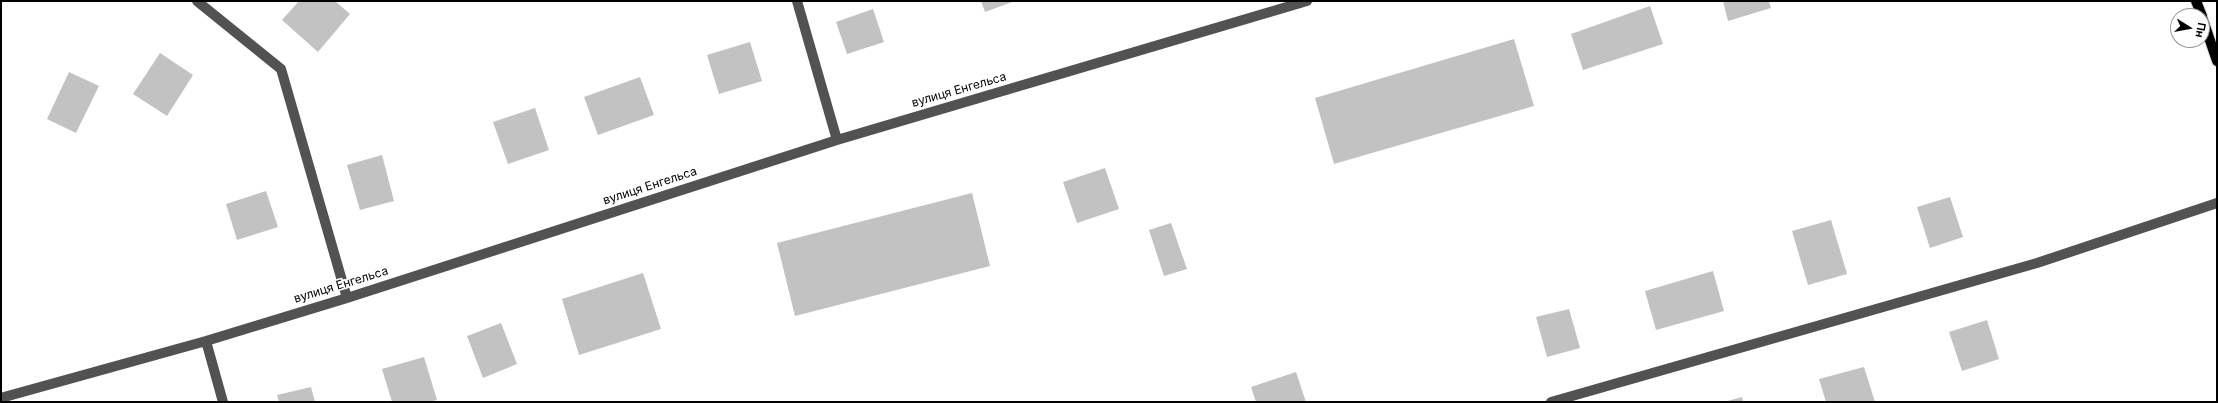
<!DOCTYPE html>
<meta charset="utf-8">
<style>
body{margin:0}
#map{position:relative;width:2218px;height:403px;overflow:hidden;background:#fff;font-family:Inter,sans-serif}
canvas{display:block}
.frame{position:absolute;inset:0;border:2px solid #000;pointer-events:none}
.north{position:absolute;left:2170px;top:8px;width:40px;height:40px;box-sizing:border-box;background:#fff;border:1px solid #999;border-radius:50%;rotate:101deg;font-size:11px;font-weight:700;line-height:16px;text-align:center;color:#000}
.north::after{content:'';display:block;margin:auto;width:14px;height:18px;background:#000;clip-path:polygon(50% 0,100% 100%,50% 72%,0 100%)}
</style>
<div id="map">
<canvas width="2218" height="403"></canvas>
<div class="frame"></div>
<div class="north">Пн</div>
</div>
<script>
const ctx = document.querySelector('canvas').getContext('2d');
ctx.lineJoin = 'round';
function fillPath(path, color) { ctx.fillStyle = color; ctx.fill(path, 'evenodd'); }
function stroke(path, color, width, dash) { ctx.strokeStyle = color; ctx.lineWidth = width; ctx.lineCap = dash ? 'butt' : 'round'; ctx.setLineDash(dash || []); ctx.stroke(path); }
function write(font, color, halo, rows, align = 'center') {
  ctx.font = font + ' Inter,sans-serif'; ctx.lineWidth = 3.5; ctx.setLineDash([]); ctx.textBaseline = 'middle'; ctx.strokeStyle = halo; ctx.fillStyle = color; for (const [text, x, y, turn = 0] of rows) {
    ctx.save(); ctx.translate(x, y); ctx.rotate((+turn || 0) * Math.PI / 180); ctx.textAlign = isNaN(turn) ? turn : align; if (halo) ctx.strokeText(text, 0, 0); ctx.fillText(text, 0, 0); ctx.restore();
  }
}
fillPath(new Path2D(`
 M299 1H335L350 14 318 52 282 20Z
 M981 1H1015L985 12Z
 M1723 1H1769L1771 8 1728 21Z
 M1650 6 1663 44 1583 70 1571 34Z
 M873 9 884 42 847 54 836 22Z
 M1514 39 1534 106 1334 164 1315 98Z
 M750 42 762 81 719 94 707 55Z
 M160 53 193 75 167 116 133 94Z
 M69 72 99 86 76 133 47 119Z
 M640 77 654 115 598 135 584 97Z
 M535 108 549 150 508 164 493 122Z
 M382 155 394 201 360 210 347 165Z
 M1105 168 1119 209 1077 223 1063 182Z
 M266 191 278 227 237 240 226 204Z
 M972 193 990 266 795 316 777 243Z
 M1950 197 1963 237 1930 248 1917 207Z
 M1831 220 1847 274 1808 285 1792 231Z
 M1171 223 1187 269 1164 276 1149 230Z
 M1713 271 1724 311 1656 330 1645 291Z
 M643 273 661 329 579 355 562 299Z
 M1569 309 1580 348 1547 357 1536 317Z
 M1987 320 1999 359 1962 371 1949 332Z
 M501 323 517 364 483 378 467 336Z
 M424 357 437 400 429 402H392L382 369Z
 M1864 367 1875 402H1826L1819 379Z
 M1296 372 1306 402H1256L1251 387Z
 M311 387 315 402H279L277 395Z
 M1742 397 1743 402H1724Z`), '#c2c2c2');
const major = new Path2D(`
 M2196 1 2202 16
 M2202 17 2217 61`);
stroke(major, '#dbdbdb', 12);
stroke(new Path2D(`
 M197 1 281 69 347 298
 M797 1 837 140
 M206 341 223 402
 M1 398 206 341 347 298 837 140 1307 1
 M1551 402 2037 263 2217 203`), '#525252', 10);
stroke(major, '#000', 10);
write('12px', '#000', '#fff', [
 ["вулиця Енгельса",959,90,-16],
 ["вулиця Енгельса",650,186,-18],
 ["вулиця Енгельса",341,285,-17]
]);
</script>
